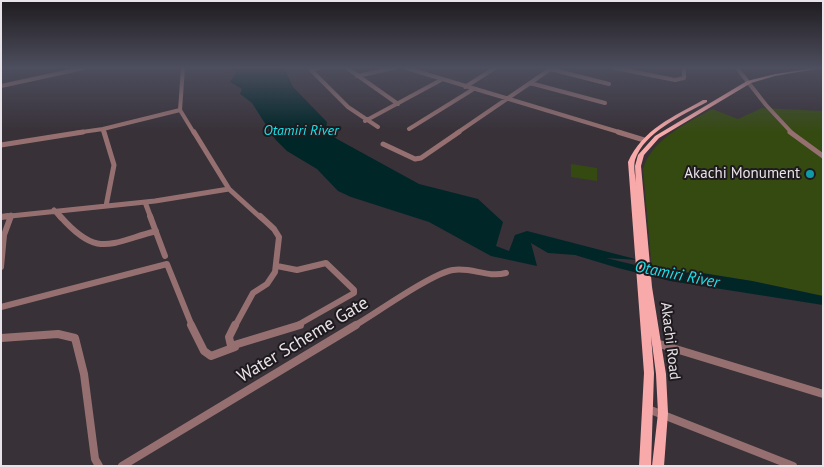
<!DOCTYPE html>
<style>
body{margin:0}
#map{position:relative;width:824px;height:467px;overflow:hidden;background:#383138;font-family:"PT Sans",sans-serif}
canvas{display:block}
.frame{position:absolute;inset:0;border:2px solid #e8e3e8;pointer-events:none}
</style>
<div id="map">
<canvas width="824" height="467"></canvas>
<div class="frame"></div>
</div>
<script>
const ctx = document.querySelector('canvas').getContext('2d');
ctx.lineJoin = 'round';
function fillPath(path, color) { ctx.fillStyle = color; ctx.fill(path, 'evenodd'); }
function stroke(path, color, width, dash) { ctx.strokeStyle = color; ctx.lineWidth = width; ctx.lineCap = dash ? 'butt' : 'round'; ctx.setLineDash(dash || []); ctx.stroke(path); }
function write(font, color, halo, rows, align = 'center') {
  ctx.font = font + ' "PT Sans",sans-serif'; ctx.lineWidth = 4; ctx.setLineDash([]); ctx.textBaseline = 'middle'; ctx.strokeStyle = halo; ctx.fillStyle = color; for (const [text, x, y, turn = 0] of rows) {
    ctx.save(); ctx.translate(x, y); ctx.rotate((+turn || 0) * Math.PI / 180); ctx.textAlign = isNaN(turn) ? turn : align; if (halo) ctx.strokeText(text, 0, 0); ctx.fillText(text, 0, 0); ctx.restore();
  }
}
fillPath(new Path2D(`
 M762 108 823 111V296L752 281 702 273 652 270 643 169C651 140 687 123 712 109L738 119Z
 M571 164 597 168V181L571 177Z`), '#354a10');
fillPath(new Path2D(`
 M231 68H284L293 87 327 122 326 129 337 139 419 184 478 199 503 222 496 246 509 251 515 235 527 231 639 260 606 258 664 272 702 273 752 281 823 296V305L670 281 618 268 575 255 548 253 531 243 537 266 491 256 429 222 351 197 338 191 317 169 287 151 275 139 252 103 240 94 242 89 230 82 236 73Z`), '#002628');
stroke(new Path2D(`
 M183 68 180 110 194 133
 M319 68 311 70 348 107 378 127
 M347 68 398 104
 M406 68 622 133
 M615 68 675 80 684 78V68
 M737 68 766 105 792 133
 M550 69 609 84
 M357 76 394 68
 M530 83 605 103
 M1 86 84 68
 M465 87 495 68
 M365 121 441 80
 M103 129 180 110
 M409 129 472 90
 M75 133 103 129 104 133
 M457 133 552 68`), '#967070', 4);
stroke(new Path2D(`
 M104 132 114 165 106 206
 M194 132 229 189 261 218
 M618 132 644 140
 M790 132 823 156
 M383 144 415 159 421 158 459 132
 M1 145 83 132
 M145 202 151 218
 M54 210 61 218
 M1 217 155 201 229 189
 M10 218 11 215`), '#967070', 5);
stroke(new Path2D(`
 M60 216C97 258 108 244 156 231
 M150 216 165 256
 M1 217 8 216
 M277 266 297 270 326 263 354 290V293L296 326
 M1 267 4 235 11 216
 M1 307 167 264 192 326
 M235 326 253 293 267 284 275 272 279 237 274 229 260 216
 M354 326C375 314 432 273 453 270 472 267 487 278 506 273`), '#967070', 6);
stroke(new Path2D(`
 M191 325 204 351 211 356 235 347
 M235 325 229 337 231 346 300 325
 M1 338 58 334 75 338 84 374 95 459 99 466
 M656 343 823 394
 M648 409 793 466
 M122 466 356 325`), '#967070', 8);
fillPath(new Path2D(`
 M814 68H822L775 76 751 83 659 138 644 155 641 166 652 287 666 374 668 413 664 466H652L658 413 656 374 651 336 654 373 651 466H639L644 373 628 162C643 129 673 117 703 100H707V102C683 115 644 132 635 160 633 168 636 179 636 187L635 166 638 155 655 136 747 81 775 74Z`), '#f8aaaa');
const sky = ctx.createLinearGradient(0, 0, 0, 133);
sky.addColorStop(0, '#1f1b1f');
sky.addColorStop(0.51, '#4d4e5e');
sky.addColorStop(1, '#4d4e5e00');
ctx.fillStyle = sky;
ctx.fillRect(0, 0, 824, 133);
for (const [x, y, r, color] of [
 [810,174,5,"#0f9aa8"]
]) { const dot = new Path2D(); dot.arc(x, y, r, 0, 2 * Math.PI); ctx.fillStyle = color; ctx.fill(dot); stroke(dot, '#1e1a1e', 2); }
write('italic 14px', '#1ce1e9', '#1e1a1e', [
 ["Otamiri River",301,131]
]);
write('15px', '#e8e3e8', '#1e1a1e', [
 ["Akachi Monument",800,174]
], 'right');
write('15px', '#e8e3e8', '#1e1a1e', [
 ["Akachi Road",670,341,83]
]);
write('italic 16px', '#1ce1e9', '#1e1a1e', [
 ["Otamiri River",677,275,11]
]);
write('18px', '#e8e3e8', '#1e1a1e', [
 ["Water Scheme Gate",303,340,-31]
]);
</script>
